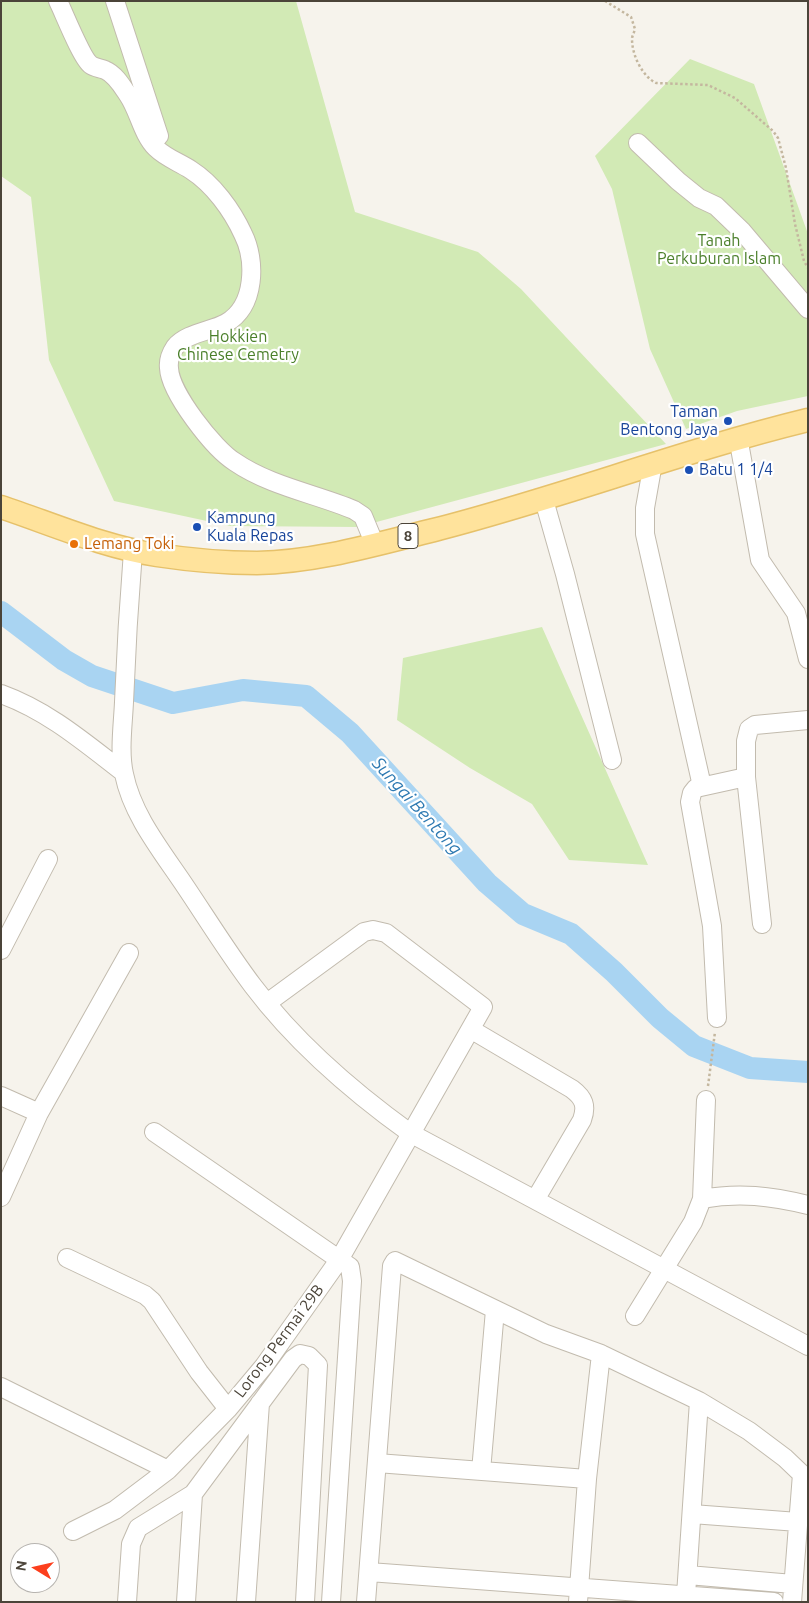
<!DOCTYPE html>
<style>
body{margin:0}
#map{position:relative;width:809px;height:1603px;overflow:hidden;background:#f6f3ec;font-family:Ubuntu,sans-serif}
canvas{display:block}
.frame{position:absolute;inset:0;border:2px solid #4b4439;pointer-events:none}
.north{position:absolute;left:10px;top:1543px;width:50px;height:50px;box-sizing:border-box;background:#fff;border:1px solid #b7b4b0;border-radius:50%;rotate:279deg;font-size:14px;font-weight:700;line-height:20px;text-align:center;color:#4b4439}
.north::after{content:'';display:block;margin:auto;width:18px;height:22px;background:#fc3f1d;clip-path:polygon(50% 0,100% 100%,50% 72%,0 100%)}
</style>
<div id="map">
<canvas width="809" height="1603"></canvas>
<div class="frame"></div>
<div class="north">N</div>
</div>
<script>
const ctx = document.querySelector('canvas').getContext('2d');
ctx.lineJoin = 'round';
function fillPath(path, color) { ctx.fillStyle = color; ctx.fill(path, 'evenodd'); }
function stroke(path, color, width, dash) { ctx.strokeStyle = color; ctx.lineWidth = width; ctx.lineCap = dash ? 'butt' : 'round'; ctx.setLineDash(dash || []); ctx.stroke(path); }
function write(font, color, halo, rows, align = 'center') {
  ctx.font = font + ' Ubuntu,sans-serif'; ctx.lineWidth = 4.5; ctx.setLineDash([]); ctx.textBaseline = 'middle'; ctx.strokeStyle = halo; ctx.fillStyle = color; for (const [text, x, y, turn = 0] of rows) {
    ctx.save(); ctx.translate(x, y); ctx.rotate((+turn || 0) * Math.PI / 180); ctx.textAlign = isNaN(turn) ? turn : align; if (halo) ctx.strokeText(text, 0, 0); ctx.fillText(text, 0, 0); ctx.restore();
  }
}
fillPath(new Path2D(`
 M1 1H296L355 212 478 252 521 289 666 444 358 527 230 526 114 501 49 360 31 197 1 176Z
 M690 59 754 84 808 234V396L737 411 686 429 650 349 612 189 595 156Z
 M542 627 648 865 569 860 532 804 470 768 397 720 403 658Z`), '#d2eab5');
stroke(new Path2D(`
 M1 612 64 660 92 676 173 703 243 690 306 696 350 733 487 883 523 914 571 934 614 972 660 1018 694 1046 750 1068 808 1072`), '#a9d4f2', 22);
const minor = new Path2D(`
 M58 1C64 13 82 59 91 65 95 68 101 68 105 70 115 74 122 86 128 95 139 111 142 134 156 148 166 158 179 162 191 170 213 184 232 210 243 234 256 260 256 306 226 323 212 331 186 333 175 347 171 353 168 360 169 368 170 393 214 449 235 462 270 486 316 494 354 510L363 516 375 545
 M115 1 159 136
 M638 143 678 181 699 198 716 206 742 231 808 309
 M738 437 760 560 796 613 808 659
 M653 463 645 508V534L702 786
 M544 500 565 574 612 760
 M133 551C129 601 126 651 124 702 123 725 119 751 124 774 132 814 160 849 183 883 206 917 228 953 253 986 296 1043 353 1092 410 1133L808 1346
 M1 694C48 711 84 742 123 772
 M762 924 746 777V741L749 729 755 725 808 720
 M1 950 48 859
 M717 1018 712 926 690 802 692 793 696 788 746 777
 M472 1030 572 1089C584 1098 587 1106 582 1120L535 1200
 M1 1096 39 1113
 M154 1132 350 1267 352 1281 331 1602
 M1 1197 39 1113 129 953
 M702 1199 706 1100
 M67 1258 145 1295 152 1301 199 1372 228 1409 264 1366 339 1260 483 1007 386 933 373 930 364 932 267 1003
 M635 1316 693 1222 702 1199C739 1192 771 1196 808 1205
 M1 1387 168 1470 228 1409
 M377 1463 587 1479
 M481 1471 495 1310
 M692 1514 798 1522
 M73 1531 115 1510 168 1470
 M369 1572 774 1602
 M688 1575 793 1584
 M686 1595 699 1401
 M127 1602 131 1544 138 1528 193 1494 293 1359 300 1354 309 1356 318 1365 305 1602
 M186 1602 193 1494
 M246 1602 260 1403
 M366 1602 392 1266 395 1261 546 1334 601 1354 699 1401 749 1431 785 1458 808 1480
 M578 1602 587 1479 601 1354
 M792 1602 802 1474`);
const major = new Path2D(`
 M1 507C52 524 104 547 157 555 190 560 224 563 257 563 317 562 377 544 434 530 560 498 681 451 808 420`);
stroke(minor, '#c2bbae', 20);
stroke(major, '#e6c16a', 25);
stroke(new Path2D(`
 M605 1 631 17 635 29C634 33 632 36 632 39 632 55 642 76 656 83L708 85 735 98 773 131 778 138 786 168 795 224 804 261 808 268
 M708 1086 715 1032`), '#c4b79f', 2.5, [2.5, 2.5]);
stroke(minor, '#fff', 18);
stroke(major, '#ffe39c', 22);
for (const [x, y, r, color] of [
 [728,421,5,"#1a4fb4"],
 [689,470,5,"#1a4fb4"],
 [197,527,5,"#1a4fb4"],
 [74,544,5,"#e8710a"]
]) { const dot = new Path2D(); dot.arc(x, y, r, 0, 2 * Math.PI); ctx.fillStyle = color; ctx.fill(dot); stroke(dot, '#fff', 2); }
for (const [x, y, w] of [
 [408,536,20]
]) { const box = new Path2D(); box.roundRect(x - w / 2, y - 12.5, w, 25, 4); ctx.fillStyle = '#fff'; ctx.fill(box); stroke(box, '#4b4439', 1); }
write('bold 15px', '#4b4439', null, [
 ["8",408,536]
]);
write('16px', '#4a7f2a', '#fff', [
 ["Tanah",719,241],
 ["Perkuburan Islam",719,259],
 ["Hokkien",238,337],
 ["Chinese Cemetry",238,355]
]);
write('16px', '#164399', '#fff', [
 ["Taman",718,412,"right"],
 ["Bentong Jaya",718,430,"right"],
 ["Batu 1 1/4",699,470],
 ["Kampung",207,518],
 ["Kuala Repas",207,536]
], 'left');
write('16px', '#c56008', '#fff', [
 ["Lemang Toki",84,544]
], 'left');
write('16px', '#4b4439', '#fff', [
 ["Lorong Permai 29B",279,1341,-53]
]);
write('italic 18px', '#2e7ab2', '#fff', [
 ["Sungai Bentong",417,806,48]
]);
</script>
